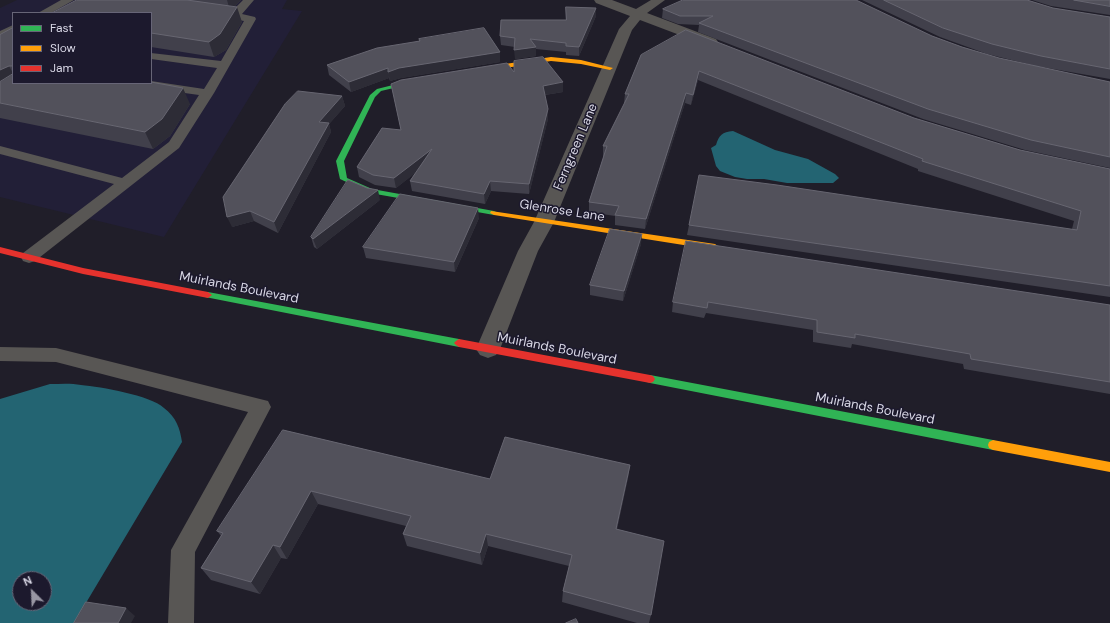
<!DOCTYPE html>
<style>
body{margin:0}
#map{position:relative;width:1110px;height:623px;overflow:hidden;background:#201e29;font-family:"DM Sans",sans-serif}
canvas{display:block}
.legend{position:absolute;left:12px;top:12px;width:140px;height:72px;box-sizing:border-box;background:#1c192d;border:1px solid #676577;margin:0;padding:5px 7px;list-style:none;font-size:12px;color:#d8d7e5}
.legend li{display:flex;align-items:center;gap:8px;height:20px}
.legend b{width:20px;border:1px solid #676577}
.north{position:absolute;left:12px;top:571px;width:40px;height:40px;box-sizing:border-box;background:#1c192d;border:1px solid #676577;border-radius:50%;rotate:336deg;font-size:11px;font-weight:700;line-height:16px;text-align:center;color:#d8d7e5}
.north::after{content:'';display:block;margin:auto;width:14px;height:18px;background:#9896a3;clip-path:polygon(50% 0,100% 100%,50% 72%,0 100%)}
</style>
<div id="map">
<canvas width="1110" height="623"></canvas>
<ul class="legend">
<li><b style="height:5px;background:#30b455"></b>Fast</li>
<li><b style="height:5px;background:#ff9f0a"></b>Slow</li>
<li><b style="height:5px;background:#e5322d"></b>Jam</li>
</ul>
<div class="north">N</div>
</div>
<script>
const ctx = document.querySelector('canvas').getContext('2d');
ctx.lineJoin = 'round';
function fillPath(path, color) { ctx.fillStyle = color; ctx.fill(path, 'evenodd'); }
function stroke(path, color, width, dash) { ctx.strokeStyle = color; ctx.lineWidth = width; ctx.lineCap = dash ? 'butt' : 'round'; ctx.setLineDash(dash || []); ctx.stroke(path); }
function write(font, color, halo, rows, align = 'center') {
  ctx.font = font + ' "DM Sans",sans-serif'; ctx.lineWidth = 3; ctx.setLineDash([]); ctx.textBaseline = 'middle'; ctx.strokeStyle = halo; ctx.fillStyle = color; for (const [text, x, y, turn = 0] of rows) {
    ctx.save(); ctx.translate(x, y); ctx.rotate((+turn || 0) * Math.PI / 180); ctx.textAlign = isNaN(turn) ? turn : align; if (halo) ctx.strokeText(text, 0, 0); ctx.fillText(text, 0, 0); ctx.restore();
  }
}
fillPath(new Path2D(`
 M17 0H287L282 9 302 11 164 237 0 197V8ZM13 13H151V83H13Z`), '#221f37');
fillPath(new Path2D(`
 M733 131 775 150 808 159 835 174 839 178 833 183H787L764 179H747L735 177 720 171 716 166 711 148 716 145C719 135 722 132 733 131Z
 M50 384C60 384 71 383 81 385 101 387 150 395 164 408 176 417 180 428 182 442L74 623H0V399ZM20 579H44V603H20Z`), '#236472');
fillPath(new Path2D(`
 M61 0H74L51 13H38Z
 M243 0H254L242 14 255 17 256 19 214 93 179 148 35 261 29 263 23 261 21 257 23 253 114 184 0 154V146L122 178 169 142 199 95 141 87 135 83H151V81L204 89 217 68 151 59V53L221 61 244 21 216 16 211 13 216 10 231 12Z
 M13 25V32L0 38V31Z
 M0 347 56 348 268 401 271 407 195 552 194 623H168L171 550 248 412 56 362 0 361Z`), '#585654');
fillPath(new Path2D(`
 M594 0H612L636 9 651 0H665L647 13 716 39 718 42 716 45H706L640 20 632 30 554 222 538 251 500 349 496 355 488 358 480 355 476 349 518 251 534 222 619 29 630 16 596 3Z`), '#585654');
fillPath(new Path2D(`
 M421 78 423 79V81L381 91 375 97 344 161 347 178 372 189 494 211 498 213 497 215H494L370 193 340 179 336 161 370 95 377 89Z
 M208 292 459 339 462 341 464 343 462 345 459 347 205 297 204 295Z
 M650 375 993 440 997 442 998 445 997 448 993 450 650 383 647 382 645 379 647 376Z`), '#30b455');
fillPath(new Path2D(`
 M551 57 581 60 613 68 610 70 581 64 551 61 479 72 476 70 479 68Z
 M491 211 715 244 719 247 715 250 494 215 490 213Z
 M993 440 1110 462V472L993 450 989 448 988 445 989 442Z`), '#ff9f0a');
fillPath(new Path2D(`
 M0 247 83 268 208 292 212 295 208 298 83 274 0 253Z
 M459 339 650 375 653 376 655 379 653 382 650 383 459 347 456 345 454 343 456 341Z`), '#e5322d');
fillPath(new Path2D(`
 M77 0H241L234 7 242 22 226 50 214 57 151 47V13Z
 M862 0H1027L1053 8 1110 17V79L1036 66 987 54 940 37Z
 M1032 0H1110V15L1051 6Z
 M663 9 932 36 962 47 999 58 1110 82V168L1025 150 923 119 698 32 699 25 678 24 662 18Z
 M596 16 579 56 566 55V52L536 49V56L515 59V47L501 45 500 36 566 20Z
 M13 28V83L190 104 170 136 153 149 0 118V35Z
 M419 39 500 52V62L401 78 390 81 389 78 351 92 329 75 327 65 419 41Z
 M641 55 914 118 1020 150 1110 169V297L687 235 689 225 1072 229 1074 221 918 171V169L698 80 691 105 685 103 645 229 615 225V216L589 212V202L604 156H603V146L625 103H624L625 94Z
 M514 72 563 92 545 95 548 119 529 194 491 191 485 204 412 191 410 181 415 173 396 188 375 185 359 177 357 167 401 130 391 84Z
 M342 96 345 106 329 124 331 132 278 233 254 221 232 227Z
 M380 200 317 249 314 247 311 237Z
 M479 218 455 272 366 258 363 247Z
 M641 244 623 301 590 295V285Z
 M673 302 1110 305V394L964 369 963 364 852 344 851 348 813 342V330L706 313 704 318 672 312Z
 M283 430 490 479 630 465 628 478 617 529 651 615 649 623H637L562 602 563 591 569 566 488 546 482 565 407 546 403 534 406 526 318 504 287 559 281 558 260 594 211 580 201 568 221 536 217 531Z`), '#41404b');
fillPath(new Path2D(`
 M227 0H241L230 11Z
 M237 7 242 22 226 50 214 57 209 42Z
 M596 8V16L579 56V47Z
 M536 47V56L515 59 514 50Z
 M500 52V62L401 78 390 81 388 72 399 68Z
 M9 66 13 73V83L0 91V70Z
 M388 68 389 78 351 92 349 82Z
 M699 71 698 80 691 105 693 95Z
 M563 82V92L544 95 543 86Z
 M183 88 190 104 170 136 153 149 145 132Z
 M686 93 685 103 645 229 646 219Z
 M342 96 345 106 329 124 331 132 278 233 274 222 319 122Z
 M548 109V119L529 194V184Z
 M432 149 434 159 396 188 394 178Z
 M490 181 491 191 485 204 484 194Z
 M378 190 380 200 317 249 313 239Z
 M478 208 479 218 455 272 454 262Z
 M250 211 254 221 232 227 227 217Z
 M642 234 641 244 623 301 624 291Z
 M630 465 628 478 614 541 616 529Z
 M311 491 318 504 287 559 280 547Z
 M486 534 488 546 482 565 480 553Z
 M273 545 281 558 260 594 251 582Z
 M126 608 135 616 131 623H118Z`), '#2d2c36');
const building = new Path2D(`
 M77 0H187L237 7 220 34 209 42 151 33V13H52Z
 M683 0H856L932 36 962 47 999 58 1110 82V157L1031 140 928 109 699 23 713 16H680L663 9Z
 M884 0H1027L1053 8 1110 17V69L1041 56 992 44 943 28Z
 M1074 0H1110V6Z
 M566 7 596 8 579 47 566 46V43L530 39 536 47 514 50 515 38 500 36 501 20H566Z
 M13 28V66H9L0 70V35Z
 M484 28 500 52 399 68 388 72V68L349 82 327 65 377 48 420 41 419 39Z
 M686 30 914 118 1020 150 1110 169V286L689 225 699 175 777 185 1077 230 1081 211 922 161 923 159 699 71 693 95 686 93 646 219 615 215 619 206 589 202 607 146H603L629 94H625L641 55Z
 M543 57 563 82 543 86 548 109 529 184 490 181 484 194 410 181 432 149 394 178 373 175 357 167 382 128 401 130 391 84 401 80 507 63 514 72V61Z
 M13 74V83H151V82L183 88 162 119 145 132 0 103V82Z
 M298 91 342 96 319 122 329 123 274 222 250 211 227 217 223 197 285 104Z
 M348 180 367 188 378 190 313 239 311 237Z
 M400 194 478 208 454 262 363 247Z
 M610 229 642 234 624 291 590 285Z
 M686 241 1110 305V382L971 359 970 354 855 334V338L817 332V320L708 302 707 308 673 302Z
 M283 430 490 479 505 437 630 465 616 529 664 541 651 615 563 591 572 555 486 534 480 553 403 534 411 516 311 491 280 547 273 545 251 582 201 568 223 533 217 531Z
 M86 602 126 608 118 623H74Z
 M576 619 578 623H566Z`);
fillPath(building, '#52515b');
stroke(building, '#676671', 1);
write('13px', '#d8d7e5', '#1c192d', [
 ["Ferngreen Lane",576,147,-67],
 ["Glenrose Lane",562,211,9],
 ["Muirlands Boulevard",239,288,11],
 ["Muirlands Boulevard",557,349,11],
 ["Muirlands Boulevard",875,409,11]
]);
</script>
